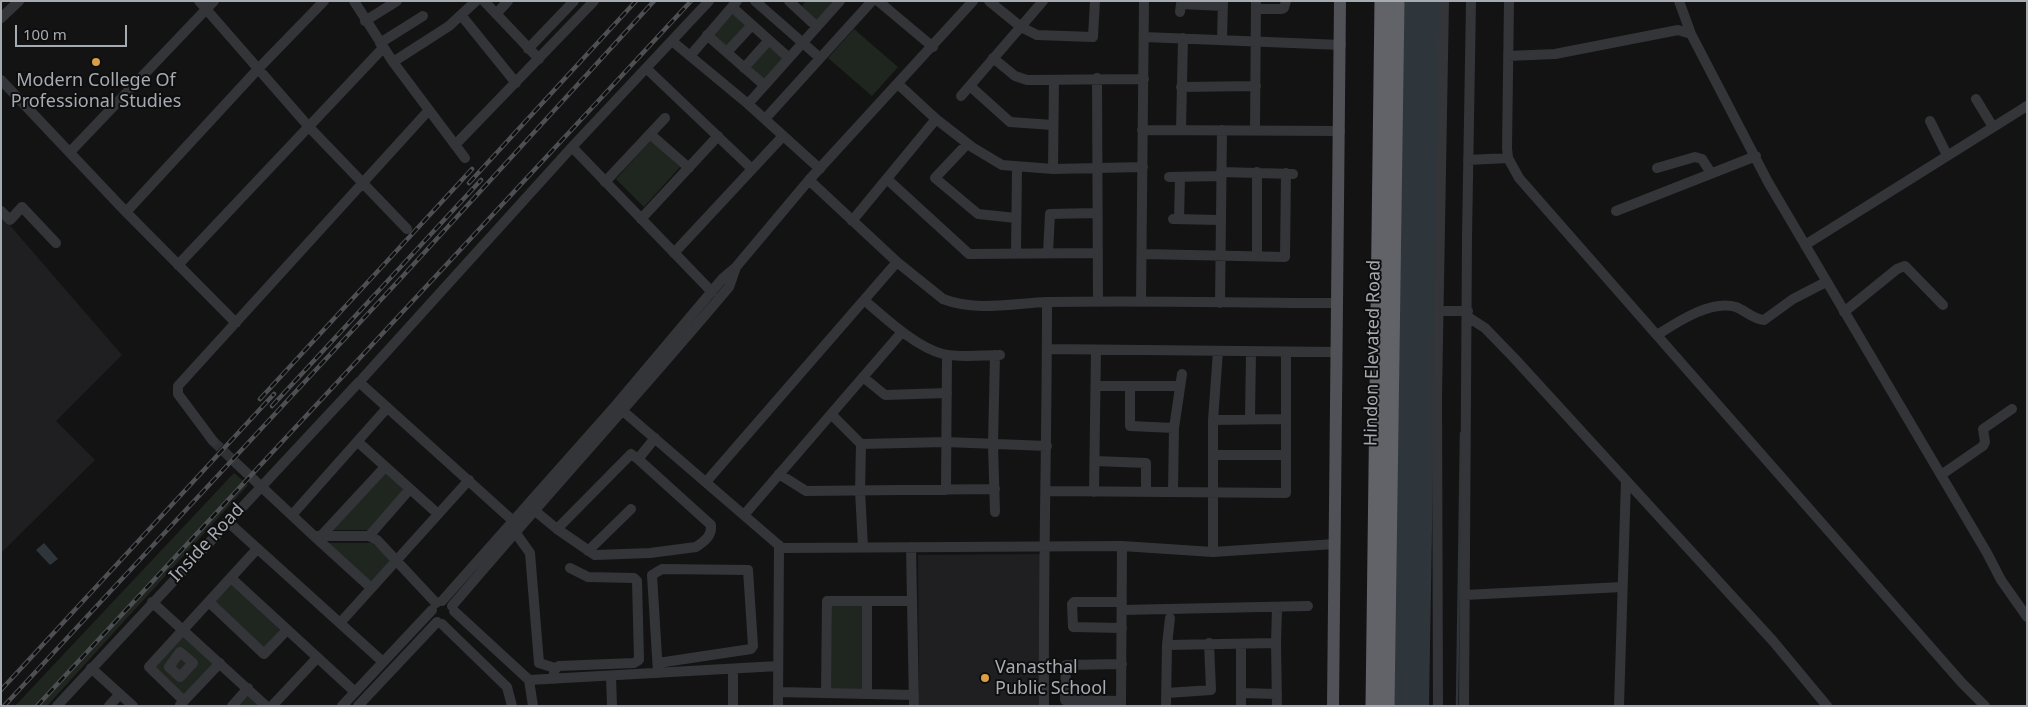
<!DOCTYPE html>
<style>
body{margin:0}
#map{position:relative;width:2028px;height:707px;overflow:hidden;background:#131314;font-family:"Noto Sans",sans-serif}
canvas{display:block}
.frame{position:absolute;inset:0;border:2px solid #a6abb2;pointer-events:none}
.scale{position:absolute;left:15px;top:25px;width:112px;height:22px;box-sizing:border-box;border:2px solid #a6abb2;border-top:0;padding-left:6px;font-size:15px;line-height:18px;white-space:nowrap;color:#a6abb2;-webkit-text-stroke:4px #0e0e0f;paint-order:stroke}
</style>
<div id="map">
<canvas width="2028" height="707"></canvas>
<div class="frame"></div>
<div class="scale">100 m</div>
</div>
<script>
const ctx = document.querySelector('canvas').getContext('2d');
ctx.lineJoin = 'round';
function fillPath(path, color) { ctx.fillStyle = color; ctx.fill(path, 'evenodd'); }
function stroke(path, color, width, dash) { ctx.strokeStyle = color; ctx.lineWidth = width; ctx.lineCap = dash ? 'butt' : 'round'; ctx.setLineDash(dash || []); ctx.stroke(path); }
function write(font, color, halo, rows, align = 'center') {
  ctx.font = font + ' "Noto Sans",sans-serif'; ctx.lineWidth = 4; ctx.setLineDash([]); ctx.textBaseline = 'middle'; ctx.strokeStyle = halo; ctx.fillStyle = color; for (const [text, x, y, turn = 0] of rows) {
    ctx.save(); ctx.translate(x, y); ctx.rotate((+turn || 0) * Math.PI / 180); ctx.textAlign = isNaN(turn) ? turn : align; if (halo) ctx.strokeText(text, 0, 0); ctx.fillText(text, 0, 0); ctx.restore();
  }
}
fillPath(new Path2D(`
 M1 215 122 355 56 421 95 460 1 553Z
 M1048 554 1049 706H919L918 555Z`), '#1f1f21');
fillPath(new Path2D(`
 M806 1H836L817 22 801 7Z
 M732 10 748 25 726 49 710 35Z
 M854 29 898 67 872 96 828 58Z
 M769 43 785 58 763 82 747 67Z
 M651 140 680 167 644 207 616 179Z
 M385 472 405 491 368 530H331Z
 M234 473 248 485 47 706H15Z
 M326 543H372L391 560 371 583Z
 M228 582 282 632 266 650 212 599Z
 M832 605H864L863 689H830Z
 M183 634 214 663 183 695 152 666Z
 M248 693 262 706H236Z`), '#1f2620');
fillPath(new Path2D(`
 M1396 1H1441L1429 706H1387Z
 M44 543 58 559 50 565 36 550Z`), '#2e353b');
stroke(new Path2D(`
 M1457 706 1461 433`), '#2e353b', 2.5);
stroke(new Path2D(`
 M213 441 236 463`), '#303134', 10, [10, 5]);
stroke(new Path2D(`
 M199 1 309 127 407 229
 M354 1 393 62 465 158
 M484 1 539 59
 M755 1 820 58
 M789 1 817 27
 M878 1 933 47
 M989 1 1021 27 1037 35 1093 37 1095 1
 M1509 1 1507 148 1508 158 1519 178 1962 683 1985 706
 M1679 1 1691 34
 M732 7 789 58
 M1256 9H1281L1284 8 1286 1
 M1180 12 1181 4 1223 6
 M496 14 508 1
 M461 15 516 83
 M1 18 19 1
 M365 21 397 1
 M707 35 764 85
 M1144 37 1341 45
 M1222 40 1223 1
 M672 41 748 104 820 169
 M380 43 423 16
 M528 49 574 1
 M727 52 752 25
 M690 56 737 1
 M1508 56 1555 54 1678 30 1691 34 1768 182 1987 553 2001 580 2027 617
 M993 58 1015 76 1027 80 1144 79
 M393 62 449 26 476 1
 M646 68 752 169
 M744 68 769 40
 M1097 78 1098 302
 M1 80 126 212 236 323
 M898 84 936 119 972 147 1002 165 1053 169 1143 167
 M970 86 1010 122 1053 125
 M1181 87 1256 86
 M961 96 1043 1
 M1976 99 1993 127
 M748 104 840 1
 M765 119 872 1
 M1930 121 1947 155
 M1142 130 1340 131
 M1181 130 1183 38
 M1255 130 1256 1
 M650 134 689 168
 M967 144 935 178 978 214 1016 218
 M455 145 594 1
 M572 147 712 292
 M70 152 214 1
 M1468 160 1508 158
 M1657 168 1695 157 1702 159 1711 173
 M1053 169 1054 80
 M1221 172 1293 174
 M1257 172V256
 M1169 177 1221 176
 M887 179 969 254 1098 253
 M809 180 897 262 943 299C977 312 1013 303 1048 302 1145 300 1241 303 1338 303
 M605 182 665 118
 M1 211 10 220 22 207 56 243
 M1616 211 1756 156
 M126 212 258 69 324 1
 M641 219 718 136
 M1173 219 1220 220
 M1179 219 1180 177
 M852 221 936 119
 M1805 245 2027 106
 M674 253 783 136
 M1016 253 1017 167
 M1048 253 1050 214 1097 213
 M1142 254 1285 257 1286 173
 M178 265 383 48
 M864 300C884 317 917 348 943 354 960 358 982 355 1000 355
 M1141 302 1144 1
 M1220 303 1222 130
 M1439 311H1468
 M1844 312 1897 269 1905 266 1943 305
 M1468 317 1485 328 1515 359 1773 641 1827 706
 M1657 335C1676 323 1711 299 1736 307 1746 311 1753 319 1764 320L1793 299 1826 282
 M1047 349 1337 352
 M995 355 993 444 995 512
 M863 377 885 395 947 393
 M362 379 572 147 709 1
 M1096 386H1179
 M1130 386V426L1174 428
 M616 405 782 548 1122 546 1213 552 1335 544
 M831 414 861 444 946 442 1047 446
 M1250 419 1251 352
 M1213 420 1285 419
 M213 441 178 394V386L429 110
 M358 442 438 514
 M861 444 860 491 863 547
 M1214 455H1286
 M1095 461 1146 463V492
 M236 463 314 536H369L377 540 436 603
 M779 474 806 491 995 489
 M1941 475 1983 446 1985 442 1983 429 2012 409
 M706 482 897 262
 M946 490 947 355
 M1047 491 1286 493V352
 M1094 492 1096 350
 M1173 492 1174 428 1182 374
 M534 510 557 529 631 454 638 459 655 438
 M292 515 387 408
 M744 515 902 332
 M227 521 383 662
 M557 529 595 555 650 553 696 547C705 541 712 536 711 525L638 459
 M515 532 530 553 539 663 555 668
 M314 536 370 587
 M321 536 385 467
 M369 536 410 489
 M911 547 914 706
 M588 551 631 509
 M1213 552V420L1218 351
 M231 578 355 692
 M1465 595 1622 587
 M442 601 616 405 723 278 736 267 809 180 973 1
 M152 602 266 706
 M209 602 264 654 287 630
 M1122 602H1074L1072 604 1073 627 1122 628
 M452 606C543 499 638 395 729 287L736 267
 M1122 610 1308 606
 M454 611 529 680 533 706
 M340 623 469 480
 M442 624 507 687 512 706
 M1276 643 1277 608
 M1167 645 1276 643 1277 706
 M1241 645V693L1277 694
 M180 652 193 663 180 677 169 667Z
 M658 663 751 649 753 646 748 570 662 569 652 575 658 673
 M91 668 133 706
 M733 669V706
 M611 676 612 706
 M554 679V670L559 666 634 663 639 660 637 581 634 578 588 577 570 568
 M529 680 778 666
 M778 692 914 695
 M826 693 827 601H912
 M1167 693 1211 690 1209 643
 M867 694V601
 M184 701 149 667 257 549
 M1121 701 1065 700 1066 665 1122 664
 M180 705 220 663
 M57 706 359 382 512 520
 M109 706 120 694
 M232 706 248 688
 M272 706 317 658
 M342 706 432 610
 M358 706 437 622
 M778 706 779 545
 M1044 706C1043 571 1047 437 1047 302
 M1121 706 1122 546
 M1166 706 1167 645 1170 618
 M1241 706V693
 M1438 706 1437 396 1444 1
 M1464 706 1467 238 1471 1
 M1619 706 1626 480`), '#343538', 10);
stroke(new Path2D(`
 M1333 706 1340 1`), '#505257', 12);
stroke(new Path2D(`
 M1373 706 1382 1
 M1387 706 1397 1`), '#616369', 15);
const rail = new Path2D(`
 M469 183 636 1
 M260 399 472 169
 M272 406 481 180
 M1 690 274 394
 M4 706 402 277 654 1
 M37 706 691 1`);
stroke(rail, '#4d4f53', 4.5);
stroke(rail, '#0e0e0f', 2.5, [8]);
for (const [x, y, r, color] of [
 [96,62,5,"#da9e45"],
 [985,678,5,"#da9e45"]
]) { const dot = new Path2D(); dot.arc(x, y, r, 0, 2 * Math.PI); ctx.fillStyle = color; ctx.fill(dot); stroke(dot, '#0e0e0f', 2); }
write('18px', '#a6abb2', '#0e0e0f', [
 ["Modern College Of",96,81],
 ["Professional Studies",96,102],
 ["Vanasthal",995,668,"left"],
 ["Public School",995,689,"left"]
]);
write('18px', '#a6abb2', '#0e0e0f', [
 ["Hindon Elevated Road",1373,353,-89],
 ["Inside Road",207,543,-47]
]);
</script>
